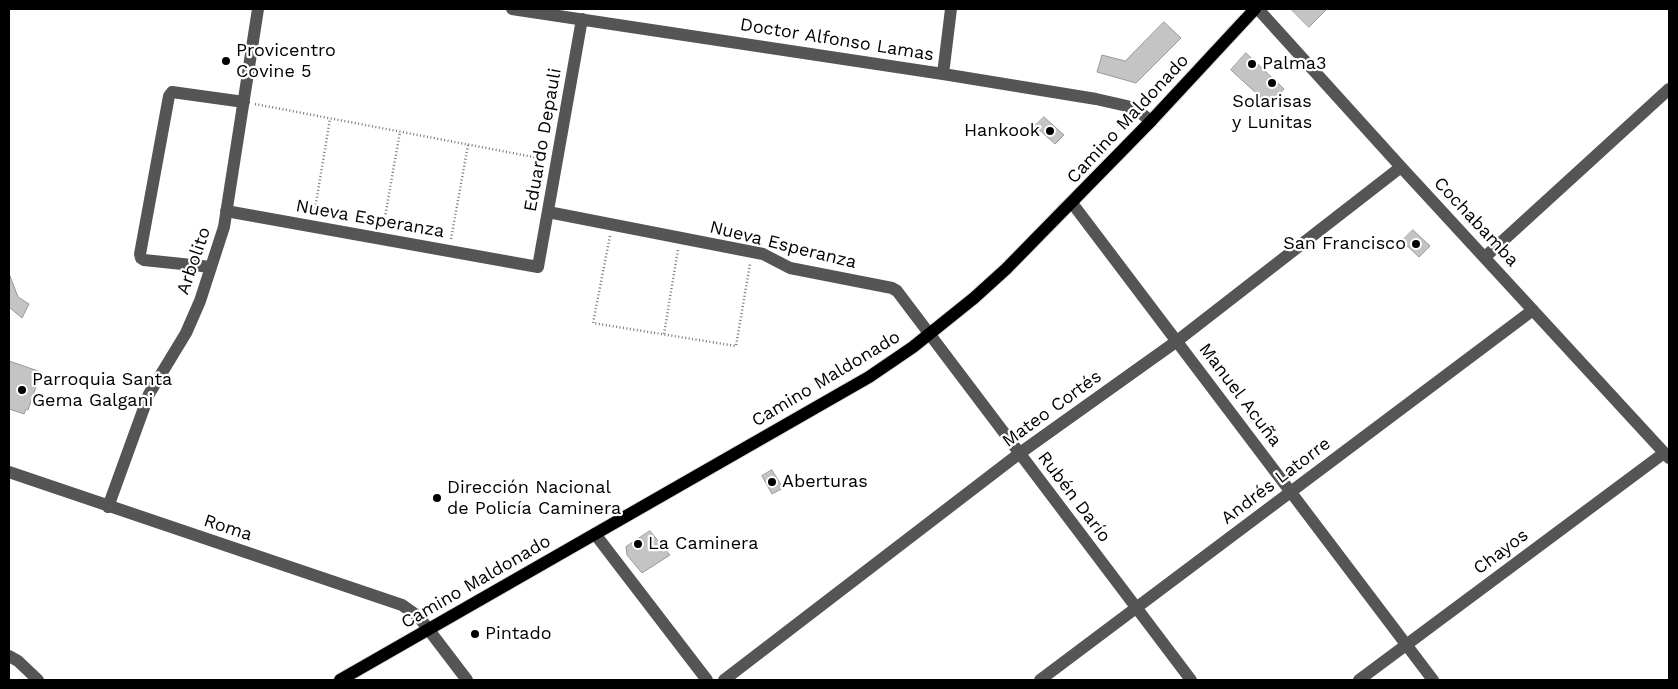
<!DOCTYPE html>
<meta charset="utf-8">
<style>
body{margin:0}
#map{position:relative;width:1678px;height:689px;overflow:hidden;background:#fff;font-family:"Work Sans",sans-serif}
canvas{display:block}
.frame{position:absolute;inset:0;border:10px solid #000;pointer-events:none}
</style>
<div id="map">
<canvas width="1678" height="689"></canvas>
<div class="frame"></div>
</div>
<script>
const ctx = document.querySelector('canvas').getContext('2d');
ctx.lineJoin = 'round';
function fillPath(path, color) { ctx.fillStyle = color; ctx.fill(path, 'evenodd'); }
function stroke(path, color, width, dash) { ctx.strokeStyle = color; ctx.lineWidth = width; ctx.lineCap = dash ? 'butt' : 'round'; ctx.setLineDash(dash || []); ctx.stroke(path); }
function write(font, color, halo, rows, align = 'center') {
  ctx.font = font + ' "Work Sans",sans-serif'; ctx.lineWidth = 4.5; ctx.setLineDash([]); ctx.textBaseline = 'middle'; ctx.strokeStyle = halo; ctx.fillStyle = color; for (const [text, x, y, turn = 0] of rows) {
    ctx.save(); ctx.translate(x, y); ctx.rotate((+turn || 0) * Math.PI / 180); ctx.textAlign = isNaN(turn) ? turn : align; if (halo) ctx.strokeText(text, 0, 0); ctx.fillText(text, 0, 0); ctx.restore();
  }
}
const building = new Path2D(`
 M1291 9H1327L1309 27Z
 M1164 22 1181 38 1136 83 1097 72 1102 55 1125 61Z
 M1246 53 1284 89 1269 105 1231 70Z
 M1044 117 1064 135 1055 144 1035 126Z
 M1413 230 1430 246 1419 257 1402 241Z
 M10 276 18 297 29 304 22 318 9 307Z
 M9 361 41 372 28 410 26 409 24 414 9 409Z
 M772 470 783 488 772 494 762 476Z
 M650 531 670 555 642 573 627 555 626 547Z`);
fillPath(building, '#c4c4c4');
stroke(building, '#999', 1);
const major = new Path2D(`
 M340 680 869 377 913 347 974 298 1006 269 1151 121 1255 9`);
stroke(major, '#dbdbdb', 14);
stroke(new Path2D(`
 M255 104 544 159
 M314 215 330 119
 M383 228 400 132
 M610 236 593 323 736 346 750 264
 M451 239 468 145
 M664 334 678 249`), '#777', 2.5, [1, 2.5]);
stroke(new Path2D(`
 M512 9 943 74 1096 99 1127 106 1138 111 1151 121
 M1258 9 1401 167 1669 458
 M943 74 951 9
 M1072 203 1433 680
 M226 211 538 267 582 19
 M548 212 763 254 790 268 892 288 897 291 1191 680
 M1485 257 1669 89
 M211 267 144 260 141 258 140 254 169 96 172 92 244 102
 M9 472 402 605 419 617 467 680
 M108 507 149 394 186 333 200 301 224 227 258 9
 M595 534 707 680
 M9 656 18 661 38 680
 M724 680 1020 453 1177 341 1401 167
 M1040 680 1533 310
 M1359 680 1664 453`), '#555', 12);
stroke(major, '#000', 12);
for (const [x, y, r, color] of [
 [226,61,5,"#000"],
 [1252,64,5,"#000"],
 [1272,83,5,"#000"],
 [1050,131,5,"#000"],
 [1416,244,5,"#000"],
 [22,390,5,"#000"],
 [772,482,5,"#000"],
 [437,498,5,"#000"],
 [638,544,5,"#000"],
 [475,634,5,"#000"]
]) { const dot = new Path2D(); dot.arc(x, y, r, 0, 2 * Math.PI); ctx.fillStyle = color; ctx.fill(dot); stroke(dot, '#fff', 2); }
write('18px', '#000', '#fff', [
 ["Doctor Alfonso Lamas",837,40,9],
 ["Camino Maldonado",1128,119,-47],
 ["Eduardo Depauli",543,140,-80],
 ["Nueva Esperanza",370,219,10],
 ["Cochabamba",1476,222,47],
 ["Nueva Esperanza",783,245,14],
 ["Arbolito",194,261,-71],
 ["Camino Maldonado",826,379,-31],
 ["Manuel Acuña",1240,395,53],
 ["Mateo Cortés",1052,409,-36],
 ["Andrés Latorre",1276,481,-37],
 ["Rubén Darío",1074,497,53],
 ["Roma",228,528,18],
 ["Chayos",1501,552,-37],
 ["Camino Maldonado",476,582,-30]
]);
write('18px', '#000', '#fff', [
 ["Provicentro",236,51],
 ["Covine 5",236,72],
 ["Palma3",1262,64],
 ["Solarisas",1272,102,"center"],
 ["y Lunitas",1272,123,"center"],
 ["Hankook",1040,131,"right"],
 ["San Francisco",1406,244,"right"],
 ["Parroquia Santa",32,380],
 ["Gema Galgani",32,401],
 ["Aberturas",782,482],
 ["Dirección Nacional",447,488],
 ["de Policía Caminera",447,509],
 ["La Caminera",648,544],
 ["Pintado",485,634]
], 'left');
</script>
